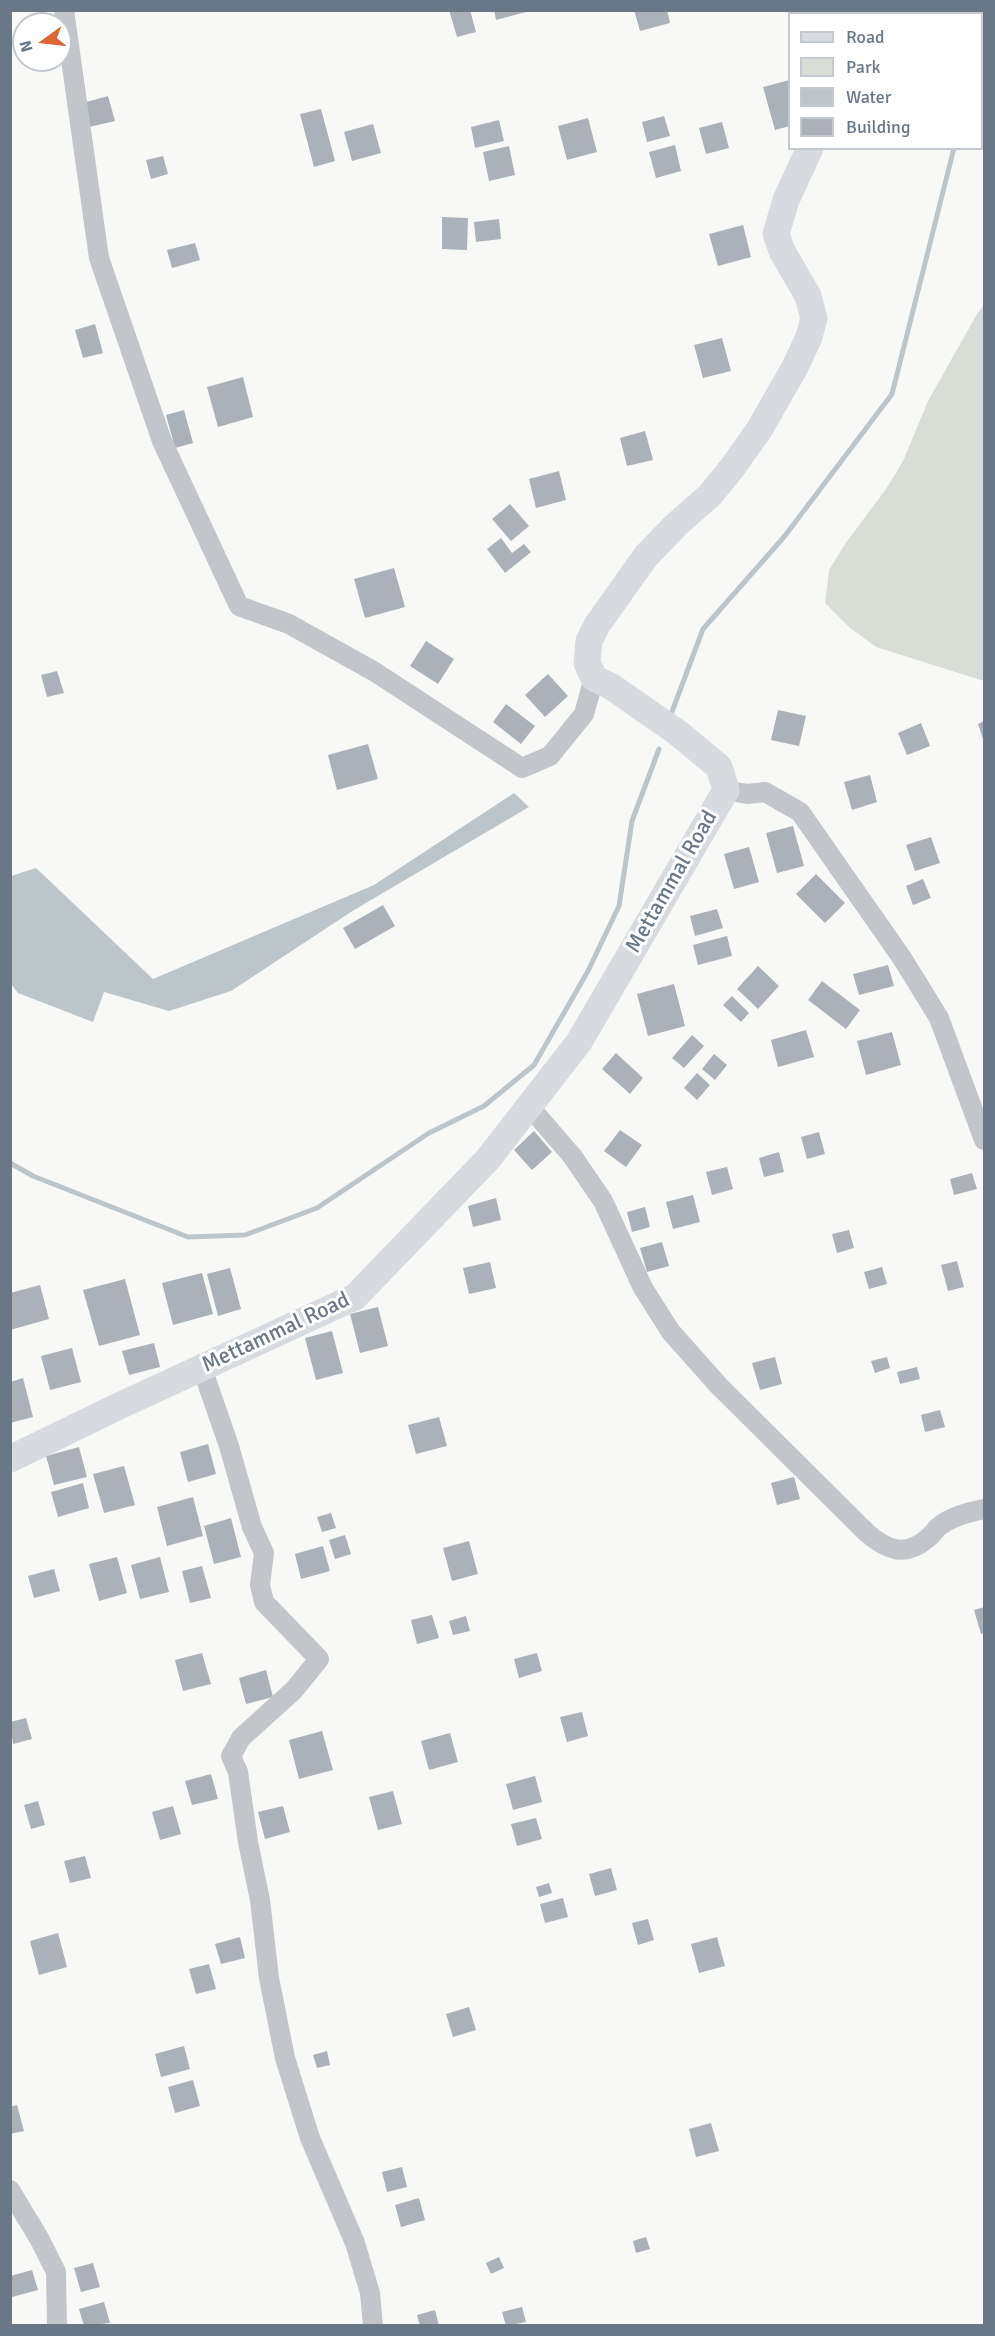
<!DOCTYPE html>
<style>
body{margin:0}
#map{position:relative;width:995px;height:2336px;overflow:hidden;background:#f8f9f6;font-family:Signika,sans-serif}
canvas{display:block}
.frame{position:absolute;inset:0;border:12px solid #697786;pointer-events:none}
.legend{position:absolute;left:788px;top:12px;width:195px;height:138px;box-sizing:border-box;background:#fff;border:2px solid #c3c9cf;margin:0;padding:8px 10px;list-style:none;font-size:18px;color:#697786}
.legend li{display:flex;align-items:center;gap:12px;height:30px}
.legend b{width:30px;border:2px solid #c3c9cf}
.north{position:absolute;left:12px;top:12px;width:60px;height:60px;box-sizing:border-box;background:#fff;border:2px solid #c3c9cf;border-radius:50%;rotate:255deg;font-size:16px;font-weight:700;line-height:24px;text-align:center;color:#697786}
.north::after{content:'';display:block;margin:auto;width:21px;height:27px;background:#dd6732;clip-path:polygon(50% 0,100% 100%,50% 72%,0 100%)}
</style>
<div id="map">
<canvas width="995" height="2336"></canvas>
<div class="frame"></div>
<ul class="legend">
<li><b style="height:8px;background:#d7dbdf"></b>Road</li>
<li><b style="height:16px;background:#d8ddd5"></b>Park</li>
<li><b style="height:16px;background:#bcc5ca"></b>Water</li>
<li><b style="height:16px;background:#abb1b8"></b>Building</li>
</ul>
<div class="north">N</div>
</div>
<script>
const ctx = document.querySelector('canvas').getContext('2d');
ctx.lineJoin = 'round';
function fillPath(path, color) { ctx.fillStyle = color; ctx.fill(path, 'evenodd'); }
function stroke(path, color, width, dash) { ctx.strokeStyle = color; ctx.lineWidth = width; ctx.lineCap = dash ? 'butt' : 'round'; ctx.setLineDash(dash || []); ctx.stroke(path); }
function write(font, color, halo, rows, align = 'center') {
  ctx.font = font + ' Signika,sans-serif'; ctx.lineWidth = 6; ctx.setLineDash([]); ctx.textBaseline = 'middle'; ctx.strokeStyle = halo; ctx.fillStyle = color; for (const [text, x, y, turn = 0] of rows) {
    ctx.save(); ctx.translate(x, y); ctx.rotate((+turn || 0) * Math.PI / 180); ctx.textAlign = isNaN(turn) ? turn : align; if (halo) ctx.strokeText(text, 0, 0); ctx.fillText(text, 0, 0); ctx.restore();
  }
}
fillPath(new Path2D(`
 M984 305V681L876 647 849 627 825 603 829 570 845 544 886 489 903 461 928 401 977 314Z`), '#d8ddd5');
fillPath(new Path2D(`
 M514 793 529 807 354 910 231 991 169 1011 104 992 93 1022 18 993 11 984V876L36 868 153 979 374 885Z`), '#bcc5ca');
stroke(new Path2D(`
 M982 93 984 88
 M670 717 703 629 784 537 892 394 954 148
 M10 1163 33 1176 188 1237 245 1235 317 1208 429 1133 484 1106 534 1065 588 971 619 906 632 821 659 749`), '#bcc5ca', 5);
fillPath(new Path2D(`
 M449 10H470L476 32 457 37Z
 M494 10H530V11L496 20Z
 M634 10H667L670 23 640 31Z
 M790 80V126L775 130 763 87Z
 M108 96 115 121 89 127 83 103Z
 M321 109 335 161 314 167 300 114Z
 M664 116 670 136 647 142 642 122Z
 M588 118 597 152 567 160 558 126Z
 M499 120 504 141 475 148 471 127Z
 M722 122 729 148 706 154 699 128Z
 M373 124 381 153 352 161 344 132Z
 M675 145 681 171 656 178 649 152Z
 M509 146 515 175 489 181 483 152Z
 M163 156 168 174 151 179 146 160Z
 M442 217 468 218 467 250 442 249Z
 M499 219 501 239 476 242 474 222Z
 M743 225 751 257 718 266 709 234Z
 M195 243 200 260 172 268 167 250Z
 M95 324 103 353 83 358 75 330Z
 M722 338 731 371 703 378 694 345Z
 M243 377 253 417 218 427 207 387Z
 M184 410 193 443 175 448 166 415Z
 M645 431 653 460 627 466 620 438Z
 M559 471 566 500 536 508 529 479Z
 M510 504 529 526 511 541 492 519Z
 M501 538 512 553 524 544 531 552 505 573 487 549Z
 M394 568 405 607 365 618 354 579Z
 M426 641 454 659 438 684 410 666Z
 M57 671 64 693 47 697 41 675Z
 M548 674 568 696 545 717 525 695Z
 M506 704 535 726 521 744 493 722Z
 M778 710 806 716 799 746 771 740Z
 M984 721V742L978 724Z
 M921 723 930 746 907 755 898 733Z
 M368 744 378 779 337 790 328 755Z
 M870 775 877 802 852 810 844 782Z
 M793 826 804 866 777 873 766 833Z
 M931 837 940 863 915 871 906 845Z
 M749 847 759 882 734 889 724 854Z
 M816 874 845 903 825 923 796 894Z
 M923 879 931 898 913 905 906 886Z
 M383 905 395 926 355 949 343 928Z
 M717 909 723 928 695 936 690 916Z
 M727 936 732 956 698 965 693 945Z
 M888 965 894 986 859 995 853 974Z
 M758 966 779 986 758 1009 737 989Z
 M822 981 860 1010 846 1029 808 1000Z
 M674 984 685 1026 648 1036 637 994Z
 M732 996 749 1013 741 1022 723 1005Z
 M806 1030 814 1057 778 1067 771 1040Z
 M892 1032 901 1065 866 1075 857 1041Z
 M692 1035 704 1046 684 1068 672 1058Z
 M616 1053 643 1078 630 1094 602 1069Z
 M714 1054 727 1065 715 1080 702 1069Z
 M697 1073 710 1085 697 1100 684 1088Z
 M620 1130 642 1145 626 1167 604 1151Z
 M534 1131 552 1152 532 1170 514 1150Z
 M819 1132 825 1154 807 1159 801 1137Z
 M779 1152 784 1172 764 1177 759 1158Z
 M727 1167 733 1189 712 1195 706 1172Z
 M972 1173 977 1189 954 1195 950 1179Z
 M693 1195 700 1222 673 1229 666 1202Z
 M496 1198 501 1220 473 1227 468 1206Z
 M645 1207 650 1227 632 1232 627 1212Z
 M849 1230 854 1248 837 1253 832 1234Z
 M662 1242 669 1266 647 1272 640 1248Z
 M957 1261 964 1287 948 1291 941 1265Z
 M490 1262 496 1288 469 1294 463 1268Z
 M882 1267 887 1284 869 1289 864 1272Z
 M230 1268 241 1309 218 1316 207 1274Z
 M202 1273 213 1314 173 1325 162 1283Z
 M125 1279 140 1335 99 1346 83 1290Z
 M40 1285 49 1319 10 1330V1293Z
 M378 1307 388 1346 360 1353 350 1314Z
 M332 1331 343 1373 316 1380 305 1338Z
 M154 1343 160 1367 129 1375 122 1351Z
 M72 1348 81 1382 50 1390 41 1356Z
 M775 1357 782 1384 760 1390 752 1363Z
 M887 1357 890 1368 875 1373 871 1361Z
 M917 1367 920 1379 900 1384 897 1372Z
 M23 1378 33 1417 10 1423V1382Z
 M940 1410 945 1427 925 1432 921 1415Z
 M439 1417 447 1446 416 1454 408 1425Z
 M208 1444 216 1474 188 1482 180 1452Z
 M79 1447 87 1477 54 1485 46 1456Z
 M124 1466 135 1505 104 1513 93 1474Z
 M794 1477 800 1499 777 1505 771 1483Z
 M83 1483 89 1508 58 1517 51 1492Z
 M193 1497 203 1536 167 1546 157 1507Z
 M331 1513 336 1528 322 1532 317 1517Z
 M231 1518 241 1557 214 1564 204 1526Z
 M345 1535 351 1554 335 1559 329 1540Z
 M469 1541 478 1574 452 1581 443 1548Z
 M323 1546 330 1571 301 1579 295 1554Z
 M117 1557 127 1593 99 1601 89 1564Z
 M160 1557 169 1592 140 1599 131 1565Z
 M202 1566 211 1598 190 1603 182 1571Z
 M54 1569 60 1591 34 1598 28 1576Z
 M984 1607V1633L981 1634 974 1610Z
 M432 1615 439 1638 417 1644 411 1620Z
 M466 1616 470 1631 453 1635 449 1621Z
 M202 1653 211 1684 183 1691 175 1660Z
 M537 1653 542 1671 519 1678 514 1659Z
 M266 1670 273 1697 246 1704 239 1678Z
 M582 1712 588 1736 567 1742 560 1717Z
 M26 1718 32 1739 13 1744 10 1722Z
 M322 1731 333 1770 299 1779 289 1740Z
 M450 1733 458 1762 429 1770 421 1741Z
 M211 1774 218 1799 192 1805 185 1781Z
 M535 1776 542 1802 513 1810 506 1784Z
 M393 1791 402 1824 378 1830 369 1797Z
 M38 1801 45 1825 31 1829 24 1805Z
 M173 1806 181 1834 160 1840 152 1812Z
 M283 1806 290 1832 265 1839 258 1812Z
 M536 1818 542 1839 517 1846 511 1824Z
 M85 1856 91 1878 70 1883 64 1861Z
 M611 1868 617 1890 595 1896 589 1874Z
 M549 1883 552 1893 539 1897 536 1887Z
 M563 1898 568 1917 545 1923 540 1904Z
 M648 1919 654 1940 638 1945 632 1923Z
 M58 1933 67 1967 39 1975 30 1941Z
 M240 1937 245 1958 221 1964 215 1944Z
 M717 1937 725 1966 699 1973 691 1944Z
 M209 1964 216 1989 196 1994 189 1969Z
 M469 2007 476 2030 453 2037 446 2014Z
 M184 2046 190 2069 161 2077 155 2054Z
 M327 2051 330 2065 317 2068 313 2055Z
 M193 2080 200 2106 175 2113 168 2087Z
 M17 2105 24 2131 10 2134V2107Z
 M711 2123 719 2151 696 2157 689 2129Z
 M402 2167 407 2187 387 2192 382 2172Z
 M419 2198 425 2220 401 2227 395 2205Z
 M646 2237 650 2249 636 2253 633 2241Z
 M499 2257 504 2268 491 2274 486 2263Z
 M93 2263 100 2287 81 2292 74 2268Z
 M32 2270 38 2290 12 2297 10 2276Z
 M104 2302 110 2323 84 2326 79 2309Z
 M522 2307 526 2322 506 2326 502 2312Z
 M435 2310 439 2326H420L417 2315Z`), '#abb1b8');
stroke(new Path2D(`
 M64 10 99 258 162 441 239 606 289 624 375 672 522 768 550 756 584 714 594 678
 M726 790 747 794 765 792 800 812 902 958 939 1018 984 1140
 M529 1106 573 1157 603 1201 643 1288 671 1332 719 1386 867 1533C887 1550 905 1558 928 1538 933 1534 936 1528 941 1525 953 1516 970 1512 984 1509
 M202 1368 229 1446 252 1527 264 1553 260 1585 264 1602 319 1659 294 1690 241 1738 231 1756 238 1772 248 1842 260 1900 269 1978 285 2058 310 2138 355 2243 370 2293 373 2326
 M10 2190 40 2240 56 2272 57 2326`), '#c2c5c9', 20);
stroke(new Path2D(`
 M877 14 879 10
 M10 1459 119 1406 355 1297 488 1159 579 1042 726 790 719 767 678 733 612 687 594 678 587 663 589 641 597 625 646 556 676 525 710 495 732 468 759 430 795 367 809 337 814 318 808 296 782 251 776 234 786 200 810 148`), '#d7dbdf', 27);
write('22px', '#697786', '#fff', [
 ["Mettammal Road",672,882,-60],
 ["Mettammal Road",276,1333,-25]
]);
</script>
